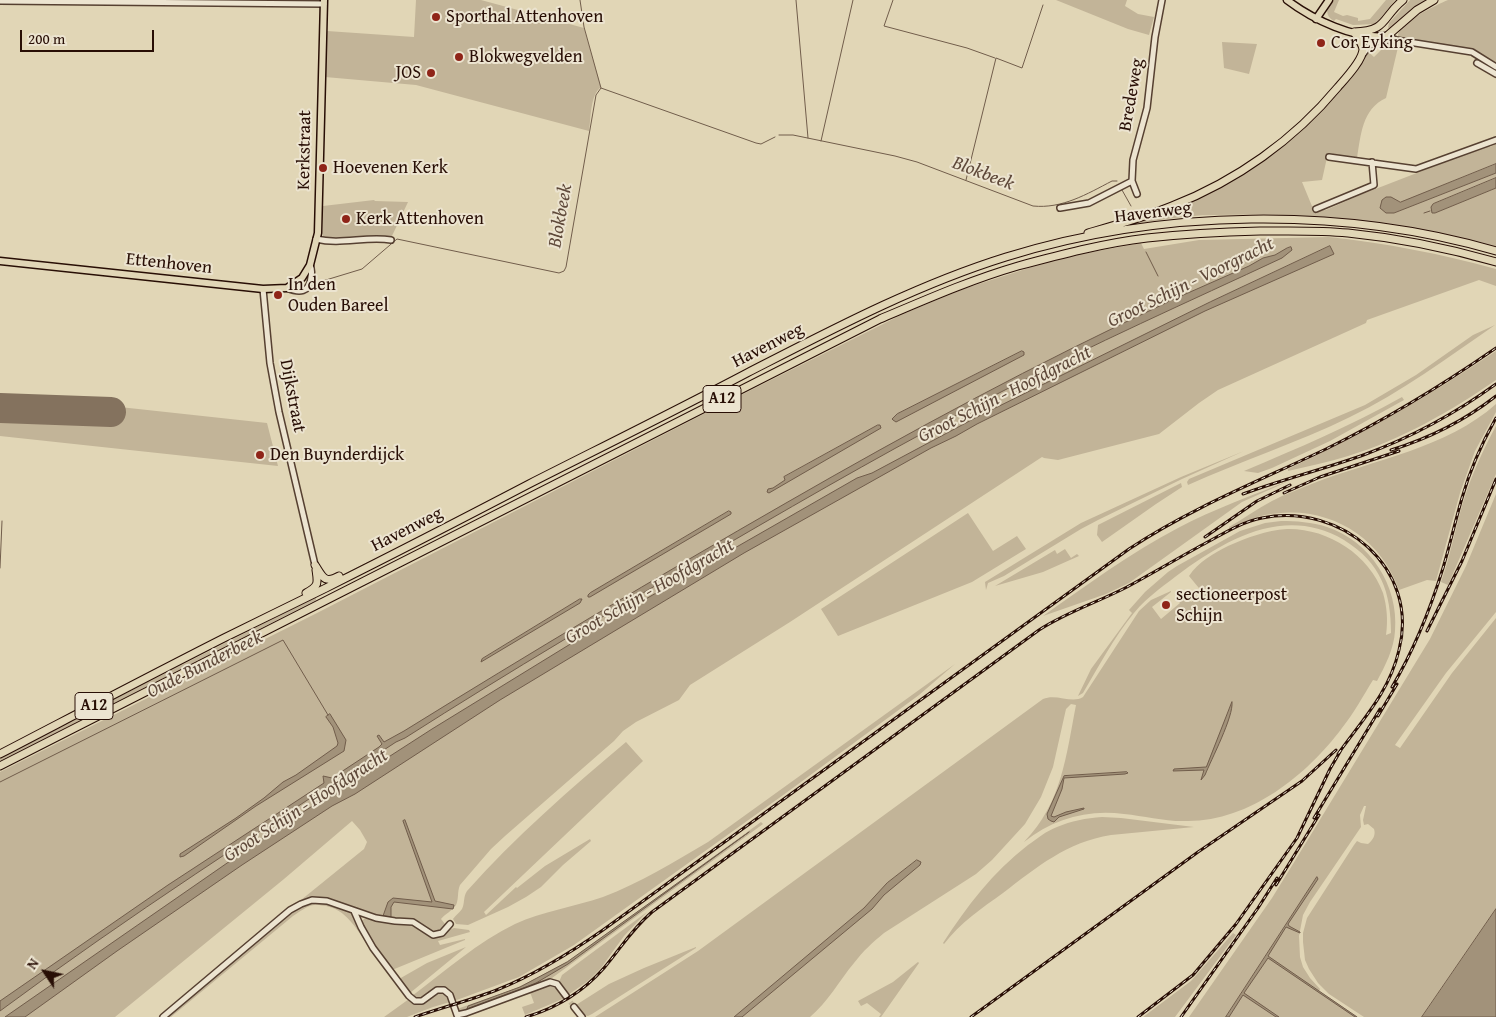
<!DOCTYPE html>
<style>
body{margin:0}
#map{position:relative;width:1496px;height:1017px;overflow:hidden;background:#e1d6b6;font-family:"Gentium Book Plus",serif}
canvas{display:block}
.north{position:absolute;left:20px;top:947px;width:50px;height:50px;-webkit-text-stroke:4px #ece4d0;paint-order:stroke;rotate:304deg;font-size:14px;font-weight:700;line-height:20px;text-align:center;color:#280e05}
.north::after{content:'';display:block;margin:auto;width:18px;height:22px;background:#280e05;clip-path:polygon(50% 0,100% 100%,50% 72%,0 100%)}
.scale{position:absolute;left:20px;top:30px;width:134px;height:22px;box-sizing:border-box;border:2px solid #280e05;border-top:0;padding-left:6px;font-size:15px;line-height:18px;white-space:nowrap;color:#280e05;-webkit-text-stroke:4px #ece4d0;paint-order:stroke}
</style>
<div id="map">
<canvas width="1496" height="1017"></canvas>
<div class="north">N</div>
<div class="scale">200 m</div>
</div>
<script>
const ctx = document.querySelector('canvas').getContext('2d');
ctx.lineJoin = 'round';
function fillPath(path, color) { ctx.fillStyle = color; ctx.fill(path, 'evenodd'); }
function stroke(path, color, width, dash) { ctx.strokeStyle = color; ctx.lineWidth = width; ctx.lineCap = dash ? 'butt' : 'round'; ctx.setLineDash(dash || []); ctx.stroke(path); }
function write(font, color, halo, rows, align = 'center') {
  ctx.font = font + ' "Gentium Book Plus",serif'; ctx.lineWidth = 4; ctx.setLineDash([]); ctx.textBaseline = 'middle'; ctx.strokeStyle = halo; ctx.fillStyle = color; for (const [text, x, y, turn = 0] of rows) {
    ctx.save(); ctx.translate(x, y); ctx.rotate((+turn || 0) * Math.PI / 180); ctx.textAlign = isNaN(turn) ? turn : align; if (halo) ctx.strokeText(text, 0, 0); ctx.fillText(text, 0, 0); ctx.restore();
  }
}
fillPath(new Path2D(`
 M416 0H481L584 28 601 87C590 95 591 119 589 131L416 85 325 77 327 31 414 37Z
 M1056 0H1127L1125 6 1138 14 1154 17 1149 35 1128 29Z
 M1334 0H1339L1334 12 1343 16 1347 15 1358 18V21L1370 19 1386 0H1395L1376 24 1353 25 1336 19 1334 21C1329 18 1327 15 1327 9Z
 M1410 0H1426L1405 15 1389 29 1388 27 1389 23Z
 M1448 0H1496V65L1470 49 1408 39V40L1400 38 1398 36C1398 23 1436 5 1448 0Z
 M1222 42 1257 44 1249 74 1224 68Z
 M1392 42 1399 43 1386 98C1362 109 1361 135 1357 158L1328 153 1322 180 1302 182 1314 211 1326 210 1360 195 1489 145 1490 147 1496 144V164L1400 202 1398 201 1394 213 1496 173V178L1433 204 1435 213 1496 188V247C1405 220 1309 212 1214 215 1183 215 1151 222 1120 226L1174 207 1285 142 1367 51 1374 57 1385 46Z
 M374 200 375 201 408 202 391 238C369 236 347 241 325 238L323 236V206Z
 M1329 237C1386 243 1441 254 1496 269V286L1479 280 1367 320 1366 323 1218 390 1199 403 1159 434 1058 460 1044 458 1042 457 790 622 690 685 679 700 636 722 623 731 614 741 505 836 491 849 460 885C457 892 459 899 456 905 452 911 445 914 441 919L445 924 447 931 454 928 469 930 470 932 438 941 440 945 465 939V940L392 970 374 944 362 924V921L364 919 369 918 371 913C348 905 326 894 301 900L364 849 367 842 360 830 352 821 284 879 115 1017H0V772L319 612 725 403 903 314 963 289 1035 266 1075 255 1141 243 1144 249 1199 240Z
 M1495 325C1447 358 1402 392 1350 417 1297 443 1241 461 1188 485L1187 482 1189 479 1365 405 1416 375 1473 335Z
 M1496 351V380C1451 411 1401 440 1348 456 1329 462 1308 466 1288 471V469C1361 435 1429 396 1496 351Z
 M0 394 267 423 278 466 0 436Z
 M1402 397 1404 400 1330 441 1272 468 1258 473 1244 471C1298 448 1351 426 1402 397Z
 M1496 404V412L1475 451 1460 493 1436 581 1427 580 1399 590C1379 534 1325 503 1265 515 1252 518 1241 523 1229 528V527C1243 519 1257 509 1272 501 1285 494 1300 489 1314 483 1373 460 1447 448 1496 404Z
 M1496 426V474L1448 585 1441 582C1451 554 1456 524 1465 496 1473 472 1484 448 1496 426Z
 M1244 451 1182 479 1098 520 1081 529 1004 576 988 583 986 590 985 582 1081 523 1181 477Z
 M1291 480 1242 502 1129 583 1106 594 1043 616C1087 585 1130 553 1178 528 1214 509 1253 495 1291 480Z
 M1181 483 1182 487 1156 504 1102 542 1097 535 1098 525Z
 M1496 494V612L1446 673 1395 745 1400 748 1452 673 1496 618V909L1422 1017H1364L1329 994 1318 983 1309 969 1305 960 1303 942V933L1307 918 1354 845 1357 841 1361 843 1368 844C1373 840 1376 835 1374 829L1368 824 1364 825 1363 820 1366 806H1364L1360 815 1361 827 1310 902 1303 915 1299 936 1300 957 1303 967 1310 978 1320 989 1319 991 1358 1017H1189L1272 898 1293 864 1430 639 1466 566Z
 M968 513 993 551 1017 536 1026 549 972 582 838 636 821 609Z
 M1281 521C1296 521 1312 522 1327 527 1370 541 1399 586 1395 631 1394 649 1385 666 1377 681L1373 680C1363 696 1354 713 1342 728 1307 775 1250 821 1188 821 1166 822 1145 816 1124 814 1087 809 1053 819 1024 842 1062 803 1066 756 1076 705L1071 704 1066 709 1053 767 1041 797 1025 824 992 860 976 874 884 933C873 942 863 951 854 963 839 981 828 1002 810 1017H595L698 951 1043 699C1056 693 1072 704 1083 697L1139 611 1151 600 1171 591V592L1152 607 1161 619 1180 603 1176 597 1183 592 1191 602 1203 593 1189 576C1198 562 1214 553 1228 546 1247 538 1266 530 1287 529 1327 528 1369 554 1383 593 1387 607 1388 620 1386 635L1391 633C1391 592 1381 563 1344 540 1287 506 1230 537 1183 571 1166 584 1148 596 1134 613 1114 637 1099 666 1083 693L1078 696 1091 669 1132 613 1129 610 1145 592 1168 572 1177 566 1240 531 1265 523Z
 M1065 549 1071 558 1077 554 1079 556 1043 572 995 586 1055 550 1057 554Z
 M316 597V600L0 762V757Z
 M955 664 919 695 786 793 574 945 519 977 454 1001 450 992 441 987 422 999 412 996C445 971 478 942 515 924 543 911 574 907 603 897 640 883 674 862 708 842Z
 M626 742 643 761 484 912 486 915 516 887 517 888 545 866 590 839 591 841 563 865 541 887 526 897 508 907 468 925 456 924 453 919C456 915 459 913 462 909 465 903 463 897 467 891 515 837 570 789 626 742Z
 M1102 817 1121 818 1194 827 1111 835C1067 842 1037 867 1003 893 982 908 960 923 944 944L943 943C967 906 993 872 1028 845 1037 839 1046 831 1057 827 1071 821 1086 818 1102 817Z
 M761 822 763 824 552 978 461 1012 457 1009 514 989 535 979 575 957Z
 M312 903H326L351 911 367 941 366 942C355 927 346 910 326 906 323 906 318 904 314 905 307 906 299 912 293 916L171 1017H165L290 914 297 909Z
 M647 912 624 936 601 968 588 981 568 995 559 982 562 975Z
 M1233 933 1236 935 1175 1017H1143L1191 981Z
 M466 947 410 993 399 979 427 963Z
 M696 947V948L592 1014 588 1016 584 1015 576 1005 609 984 644 968Z
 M918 962 919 963 881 1017H879L881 1014 867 1003 861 1006 858 1001 893 982Z
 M550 985H555L565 998 525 1015 522 1007 534 1003 530 992Z
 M439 992H444L448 996 450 1002 433 1007 407 1017H384L409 999 422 1003Z`), '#c2b498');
const water = new Path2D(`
 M1496 164V173L1394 213H1386L1380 208 1382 200 1386 197H1391L1400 202Z
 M1496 178V188L1435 213H1432L1431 207 1433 204Z
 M1330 246 1334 254 1205 311 977 424 956 436 931 448 744 553 500 700 355 794 332 806 242 865 117 951 25 1017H5L269 834 432 729 616 616 857 478 872 473 977 417 1210 302Z
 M1291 247 1292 250 1282 258C1188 302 1093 344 1001 392 907 440 815 493 724 546 616 608 510 671 405 738L396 742C262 830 128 916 0 1011V1001L168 885 324 783 323 776 332 778 379 747 382 744 377 736 379 735 384 742 404 731C530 653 657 577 786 503 911 431 1037 363 1168 302L1169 298 1172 300 1249 266 1263 258 1275 255 1287 248Z
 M1022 351 1024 352V355L896 422 893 420 892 419 897 414Z
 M878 425H880L881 428 769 493 767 492 768 489 773 488 785 480 784 477Z
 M729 511 731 512V514L590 597H588V595L590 593Z
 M580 599H582L580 603 481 662 482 659Z
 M1232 702C1234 716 1211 760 1205 775L1201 780 1204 770 1173 771 1174 769 1206 767Z
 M330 714 346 740 344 751 256 806 184 856 180 857V854L236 818 264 798 283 782 296 775 337 746 338 743 333 727 326 717Z
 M1127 772 1128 773 1125 774 1064 778 1062 789 1051 816 1054 817 1066 812 1084 808V809L1059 817 1054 822 1051 821 1048 819 1047 814 1064 776Z
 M405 820 435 901 454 905 453 909 394 902 391 907V917L383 916 388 902 393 898 432 902 403 821Z
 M749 832 568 964 536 983 521 989 467 1009 468 1006 520 987 567 962Z
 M917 860 921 862 920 865 884 895 872 909 742 1017H734L864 908 887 883Z
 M1317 877 1318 879 1288 924 1289 926 1300 932V933L1286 927 1268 956 1357 1017H1355L1268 958 1244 993 1279 1017H1276L1243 995 1229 1017H1226Z
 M1496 909V1017H1422Z`);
fillPath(water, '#a2927a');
stroke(water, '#715d4b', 1);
stroke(new Path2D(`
 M580 0 584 27 601 88
 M796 0 808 138
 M893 0 884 26 967 48 995 58
 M779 135H793L895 156 917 162 1033 206C1062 209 1087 194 1112 181H1117
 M821 141 853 0
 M966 180 996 58 1022 68 1043 5
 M1122 190 1131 206
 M1424 213 1430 211
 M1146 252 1158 276
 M316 283 362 269 397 239 559 273 564 271 566 267 596 95 601 88 756 143 761 144 775 137
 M0 568 2 521
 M0 782 283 640 328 715`), '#715d4b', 1);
stroke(new Path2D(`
 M0 408 111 412`), '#84725e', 30);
stroke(new Path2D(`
 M566 996 574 1007`), '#c5b89b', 5, [5, 2.5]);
const minor = new Path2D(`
 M0 1 324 4
 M1387 36 1396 40 1472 52 1496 67
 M1363 54C1374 38 1375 41 1393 40
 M1477 63 1496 74
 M1329 157 1416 169 1496 140
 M1137 194 1132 181 1133 160 1147 108 1155 37 1162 0
 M1060 208 1089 203 1132 181
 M1316 209 1374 185 1372 162
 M316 239C341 245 366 236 391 240
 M287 288C299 293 310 293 311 277 312 272 312 269 310 265
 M263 289 270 363 279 412 315 565
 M354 911 361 927 373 948 409 996 415 1001H422L437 990H444L450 995 457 1015 466 1013 550 982 557 984 566 996
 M574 1007 582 1017
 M163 1017 290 910 301 904 312 900 327 901 376 918 395 921 413 922 433 935 442 933 450 924`);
const major = new Path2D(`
 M1287 0C1312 19 1355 40 1387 36
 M1316 19 1329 0
 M0 261 263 289 287 288 302 278 310 265 318 233 324 0`);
const highway = new Path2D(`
 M1354 32C1388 31 1381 18 1403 0
 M1387 36 1417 10 1434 0
 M1088 233C1116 225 1145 217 1172 206 1236 181 1294 140 1338 87 1345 79 1363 60 1363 49 1362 43 1357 37 1354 32
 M315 565C323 577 324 584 339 576
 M306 593C319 586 318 583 316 570
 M0 754C75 715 149 676 224 638 258 621 292 605 326 588 394 554 462 519 529 484 602 447 675 411 747 373 831 330 916 285 1006 257 1160 209 1342 206 1496 251
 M0 766 880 319C925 300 970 280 1018 266 1059 255 1104 243 1147 238 1185 234 1223 232 1260 231 1289 231 1319 230 1348 233 1398 238 1448 248 1496 262`);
stroke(minor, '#564031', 8);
stroke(major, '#280e05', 9);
stroke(highway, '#280e05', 9);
stroke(minor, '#ece4d0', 5);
stroke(major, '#e1d6b6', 6);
stroke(highway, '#e1d6b6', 7);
const rail = new Path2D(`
 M1391 450C1430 438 1464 421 1496 396
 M1284 493 1320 477 1399 451
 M1243 494C1283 479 1325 469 1366 454 1412 437 1456 413 1496 384
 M1205 537 1257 501 1290 485
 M1427 631 1462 561 1496 479
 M1392 687C1414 650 1430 610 1443 568 1450 545 1455 522 1462 498 1470 470 1482 443 1496 418
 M1378 716 1397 684
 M1314 818 1380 709
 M1276 885 1319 815
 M415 1017C443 1007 472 1000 499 989 536 974 570 953 603 930L1129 549C1191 508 1259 481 1326 449 1385 420 1441 386 1496 348
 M526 1017C556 1008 583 992 604 968 621 948 631 930 652 912L1039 630C1067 612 1098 602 1127 587 1153 573 1178 558 1204 544 1223 534 1241 522 1262 518 1341 502 1420 568 1399 650 1389 693 1362 720 1338 754
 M971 1017 1198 852 1302 781 1336 750
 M1138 1017 1193 975 1236 924 1297 838 1330 769 1341 750
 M1181 1017 1258 908 1277 878`);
stroke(rail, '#280e05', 3);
stroke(rail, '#ece4d0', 1, [4]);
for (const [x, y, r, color] of [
 [436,17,5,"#8f2418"],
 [1321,43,5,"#8f2418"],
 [459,57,5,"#8f2418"],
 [431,73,5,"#8f2418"],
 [323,168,5,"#8f2418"],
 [346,219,5,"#8f2418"],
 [278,295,5,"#8f2418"],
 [260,455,5,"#8f2418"],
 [1166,605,5,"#8f2418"]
]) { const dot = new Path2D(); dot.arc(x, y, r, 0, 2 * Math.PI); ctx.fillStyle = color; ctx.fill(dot); stroke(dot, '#ece4d0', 2); }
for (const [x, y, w] of [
 [722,399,38],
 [94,706,38]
]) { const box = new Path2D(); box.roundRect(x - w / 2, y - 13.5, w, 27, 4); ctx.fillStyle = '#ece4d0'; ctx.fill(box); stroke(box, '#280e05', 1); }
write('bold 16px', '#280e05', null, [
 ["A12",722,399],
 ["A12",94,706]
]);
write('18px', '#280e05', '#ece4d0', [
 ["Sporthal Attenhoven",446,17],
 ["Cor Eyking",1331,43],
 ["Blokwegvelden",469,57],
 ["JOS",421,73,"right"],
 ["Hoevenen Kerk",333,168],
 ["Kerk Attenhoven",356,219],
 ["In den",288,285],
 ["Ouden Bareel",288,306],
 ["Den Buynderdijck",270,455],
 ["sectioneerpost",1176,595],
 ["Schijn",1176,616]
], 'left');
write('18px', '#280e05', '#ece4d0', [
 ["Bredeweg",1132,95,-80],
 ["Kerkstraat",305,150,-89],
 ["Havenweg",1153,213,-7],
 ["Ettenhoven",169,264,6],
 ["Havenweg",768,346,-27],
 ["Dijkstraat",292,396,79],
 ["Havenweg",407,530,-27]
]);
write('italic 19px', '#5f493a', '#ece4d0', [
 ["Blokbeek",983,174,21],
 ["Blokbeek",561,216,-80],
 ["Groot Schijn - Voorgracht",1191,283,-26],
 ["Groot Schijn - Hoofdgracht",1005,395,-27],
 ["Groot Schijn - Hoofdgracht",650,592,-30],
 ["Oude Bunderbeek",205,665,-27],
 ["Groot Schijn - Hoofdgracht",306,806,-33]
]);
</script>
